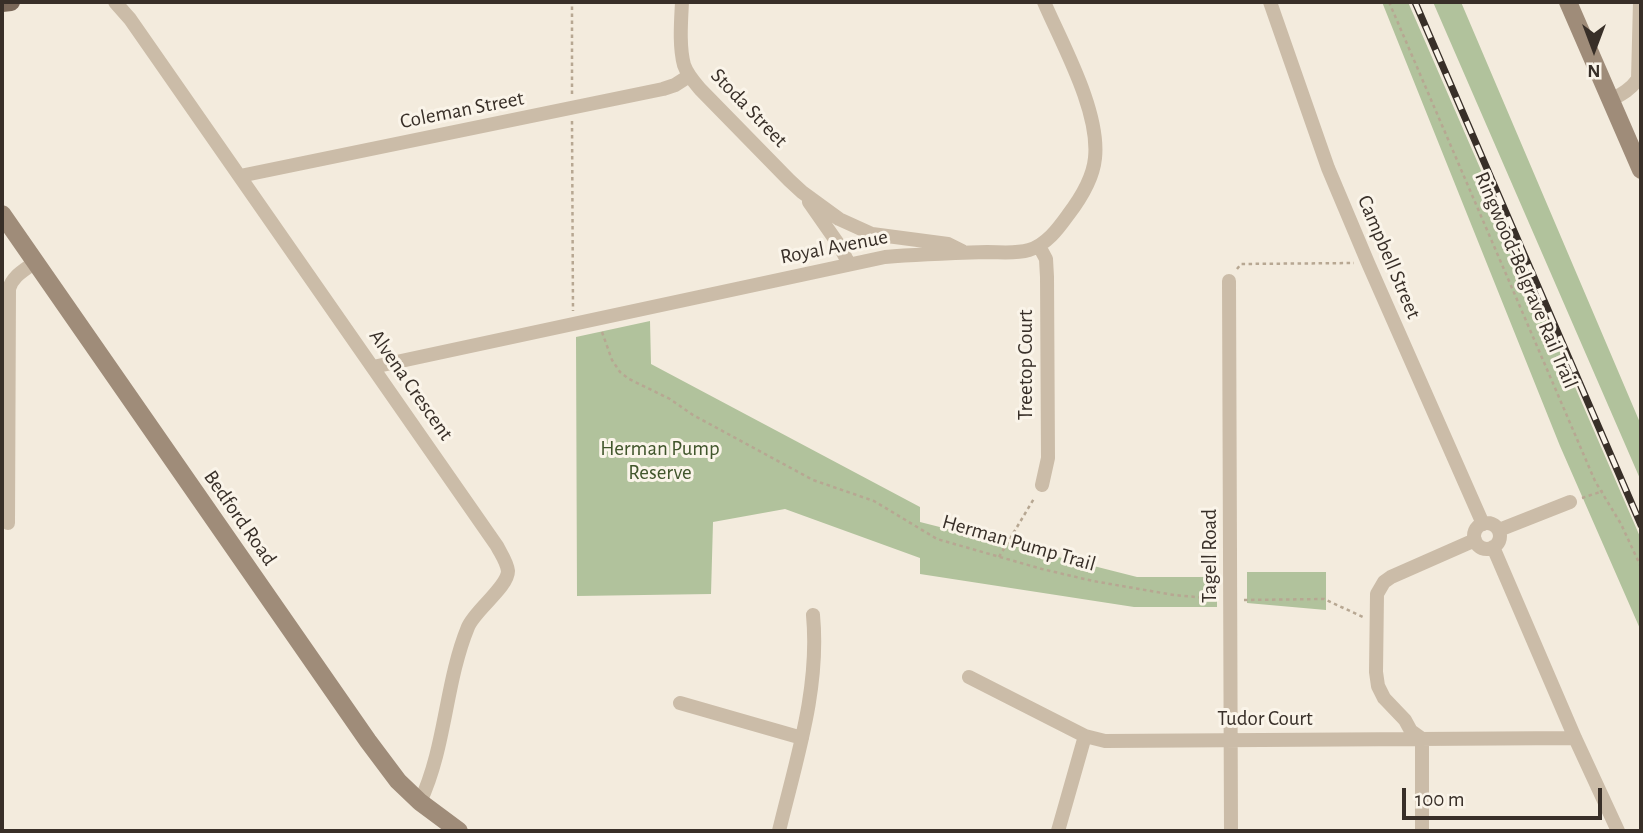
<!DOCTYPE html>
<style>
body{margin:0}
#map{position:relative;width:1643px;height:833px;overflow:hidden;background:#f3ebdd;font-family:"Alegreya Sans",sans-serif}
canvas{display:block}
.frame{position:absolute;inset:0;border:4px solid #382f28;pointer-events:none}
.north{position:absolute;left:1559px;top:14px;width:70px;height:70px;-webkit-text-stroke:5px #faf4e9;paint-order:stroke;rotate:180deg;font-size:19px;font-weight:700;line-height:28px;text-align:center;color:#382f28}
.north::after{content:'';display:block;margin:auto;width:24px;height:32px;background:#382f28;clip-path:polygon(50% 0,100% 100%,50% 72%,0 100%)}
.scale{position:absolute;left:1402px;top:788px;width:200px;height:32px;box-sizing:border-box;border:4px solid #382f28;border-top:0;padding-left:9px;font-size:21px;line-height:24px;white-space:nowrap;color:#382f28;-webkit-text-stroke:5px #faf4e9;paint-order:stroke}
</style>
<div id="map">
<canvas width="1643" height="833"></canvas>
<div class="frame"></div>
<div class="north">N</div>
<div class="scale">100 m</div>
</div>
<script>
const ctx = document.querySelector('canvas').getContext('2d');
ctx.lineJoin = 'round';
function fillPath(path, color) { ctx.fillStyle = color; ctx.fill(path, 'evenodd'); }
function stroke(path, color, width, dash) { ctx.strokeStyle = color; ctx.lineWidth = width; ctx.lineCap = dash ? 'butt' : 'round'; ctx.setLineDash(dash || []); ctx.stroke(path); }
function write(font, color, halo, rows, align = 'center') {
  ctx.font = font + ' "Alegreya Sans",sans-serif'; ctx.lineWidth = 6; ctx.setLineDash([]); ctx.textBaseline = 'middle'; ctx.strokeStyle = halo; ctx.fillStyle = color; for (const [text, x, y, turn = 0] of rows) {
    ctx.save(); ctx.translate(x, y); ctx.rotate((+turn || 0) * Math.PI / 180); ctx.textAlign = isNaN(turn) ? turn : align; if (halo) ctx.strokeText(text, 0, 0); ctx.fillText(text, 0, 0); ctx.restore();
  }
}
fillPath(new Path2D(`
 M1382 2H1408L1641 539V631L1560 446Z
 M1433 2H1461L1641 425V481Z
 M650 321 651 364 920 507V522L1137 577H1217V607H1134L920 574V558L785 509 713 522 711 594 577 596 576 337Z
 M1247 572H1326V610L1247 603Z`), '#b1c29c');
stroke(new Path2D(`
 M1389 2 1595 481 1621 524 1641 567
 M572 94V2
 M572 121 573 311
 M1237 269 1241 264 1354 263
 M602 332 612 360 620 372 629 379 670 399 693 415 813 480 874 501 937 539 1042 569 1093 581 1174 595 1217 599
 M1582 498 1603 491
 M999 557 1035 497
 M1244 600 1324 599 1363 617`), '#b7a792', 2.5, [3.5, 3.5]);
stroke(new Path2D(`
 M115 2 130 19 497 546C501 554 507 562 508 571 508 587 475 610 468 627 445 683 446 747 420 802
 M682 2C681 22 679 46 684 65 687 74 694 82 700 89L789 180 802 192 839 219 872 234 948 244 962 251
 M1270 2 1328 168 1368 263 1483 524
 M1611 100C1622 94 1630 90 1638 79L1640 2
 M240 176 663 89 675 85 689 76
 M809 202 839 245 849 264
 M1039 246 1046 259 1047 277 1048 458 1042 485
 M1229 281 1231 831
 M373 367 885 257C919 254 953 253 987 252 1001 252 1015 254 1029 250 1046 245 1058 229 1068 215 1081 198 1093 179 1095 158 1100 111 1062 44 1044 2
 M8 523 9 289C12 276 25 270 35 262
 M1474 536a13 13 0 1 1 26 0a13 13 0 1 1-26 0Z
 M1499 530 1570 502
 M1493 547 1575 738 1618 831
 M969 677 1085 736 1105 741 1575 738
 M680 703 802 738
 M779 831C796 760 820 689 813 615
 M1058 831 1085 736
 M1422 831V739L1411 731 1405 720 1384 698 1378 686 1376 672 1377 594 1384 582 1391 577 1475 540`), '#cbbca8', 14);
stroke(new Path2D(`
 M1568 2 1641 170
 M2 214 368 741 398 781 420 802 459 831`), '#9f8c79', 18);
stroke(new Path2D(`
 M2 3 11 2`), '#7a6859', 18);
const rail = new Path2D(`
 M1415 2 1641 525`);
stroke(rail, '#382f28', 7);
stroke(rail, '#faf4e9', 4.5, [13]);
write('21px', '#382f28', '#faf4e9', [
 ["Stoda Street",749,108,46],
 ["Coleman Street",462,110,-11],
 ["Royal Avenue",834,247,-11],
 ["Campbell Street",1389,257,67],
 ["Ringwood-Belgrave Rail Trail",1526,280,67],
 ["Treetop Court",1026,365,-90],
 ["Alvena Crescent",411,385,55],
 ["Bedford Road",240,518,55],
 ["Herman Pump Trail",1019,543,16],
 ["Tagell Road",1210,556,-90],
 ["Tudor Court",1265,719]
]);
write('21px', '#41562c', '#faf4e9', [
 ["Herman Pump",660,449],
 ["Reserve",660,473]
]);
</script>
